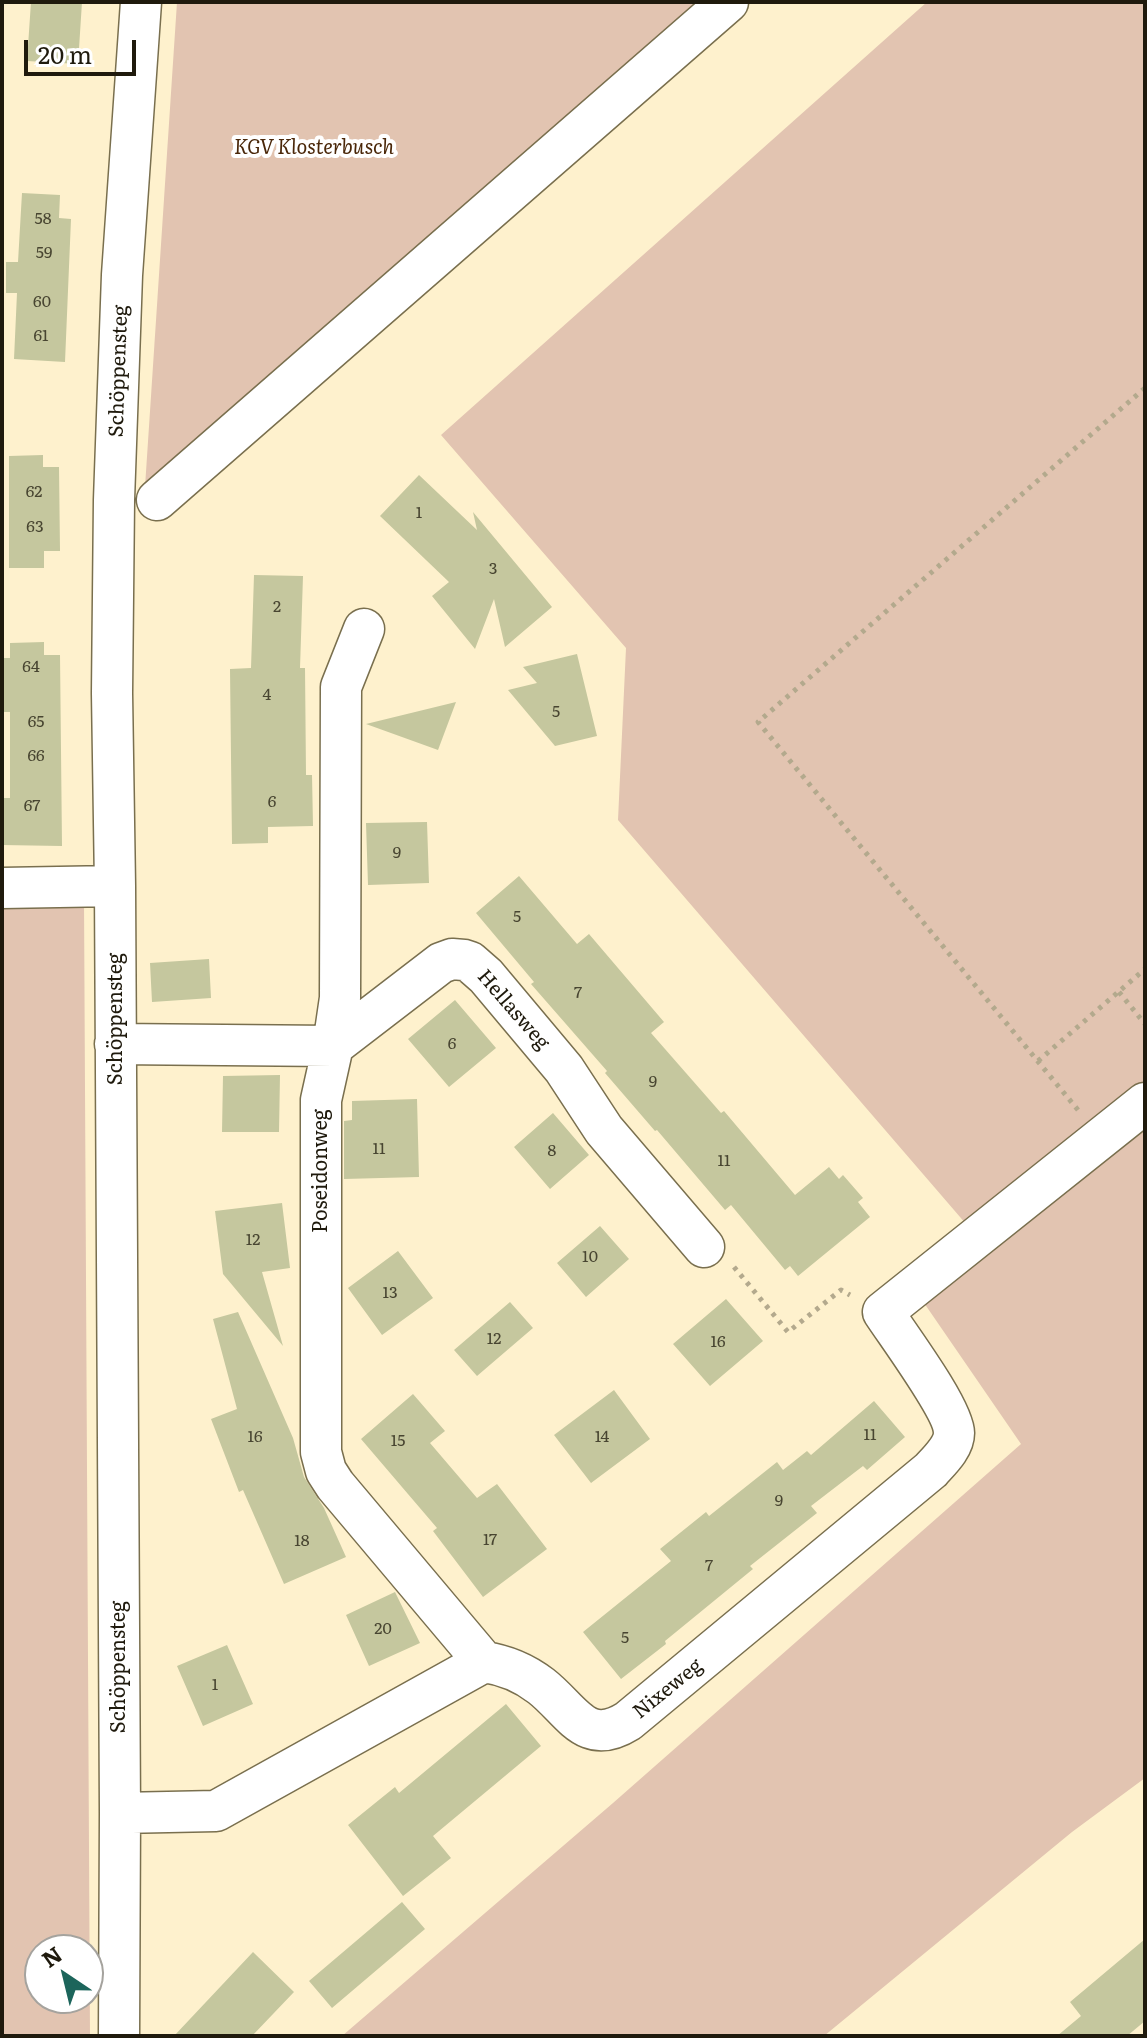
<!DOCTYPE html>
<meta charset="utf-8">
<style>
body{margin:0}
#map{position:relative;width:1147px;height:2038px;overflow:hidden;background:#fef1cd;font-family:Literata,serif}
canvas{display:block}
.frame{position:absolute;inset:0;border:4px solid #1f1a0d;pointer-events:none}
.north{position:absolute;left:24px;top:1934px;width:80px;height:80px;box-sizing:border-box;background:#fff;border:2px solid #a5a39e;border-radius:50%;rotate:325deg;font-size:22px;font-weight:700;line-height:32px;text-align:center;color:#1f1a0d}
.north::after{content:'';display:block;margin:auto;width:28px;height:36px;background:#1c655b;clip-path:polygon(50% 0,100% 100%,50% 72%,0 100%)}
.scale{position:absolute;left:24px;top:40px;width:112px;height:36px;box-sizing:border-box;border:4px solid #1f1a0d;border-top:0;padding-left:10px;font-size:24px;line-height:28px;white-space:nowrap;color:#1f1a0d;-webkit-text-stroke:6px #fff;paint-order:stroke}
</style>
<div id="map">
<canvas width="1147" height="2038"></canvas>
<div class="frame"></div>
<div class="north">N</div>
<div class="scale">20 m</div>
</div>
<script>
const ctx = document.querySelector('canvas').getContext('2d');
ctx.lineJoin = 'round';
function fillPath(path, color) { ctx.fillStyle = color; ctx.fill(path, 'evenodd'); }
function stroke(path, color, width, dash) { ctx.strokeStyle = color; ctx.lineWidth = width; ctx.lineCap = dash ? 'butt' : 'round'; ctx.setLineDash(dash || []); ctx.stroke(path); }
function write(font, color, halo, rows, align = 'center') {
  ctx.font = font + ' Literata,serif'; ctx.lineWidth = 8; ctx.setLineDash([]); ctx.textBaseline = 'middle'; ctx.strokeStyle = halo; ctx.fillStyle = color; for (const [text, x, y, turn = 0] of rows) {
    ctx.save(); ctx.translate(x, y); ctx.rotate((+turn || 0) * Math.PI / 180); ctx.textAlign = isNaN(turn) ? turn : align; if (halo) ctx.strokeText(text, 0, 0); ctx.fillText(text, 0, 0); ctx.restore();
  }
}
fillPath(new Path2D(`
 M177 2H711L145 487Z
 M927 2H1145V1778L1072 1832 824 2036H342L613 1803 1021 1444 922 1300 985 1246 618 820 626 648 441 435Z
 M84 899 90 2036H2V905ZM40 1950H88V1998H40Z`), '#e2c4b1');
fillPath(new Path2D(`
 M31 2H82L78 64 27 61Z
 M22 193 60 195 59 218 71 219 65 362 14 359 17 293H6V262H18Z
 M43 455V467H59L60 551H44V568H9V456Z
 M419 475 477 530 473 512 552 607 505 647 494 599 475 649 432 596 449 582 380 516Z
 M254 575 303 576 300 668H305L306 775H312L313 826 268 827V843L232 844 230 669 251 668Z
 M44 642V655H60L62 846 2 845 4 798H10V712H2V658H10V643Z
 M577 654 597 736 555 746 508 690 537 683 523 667Z
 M456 702 438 750 366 724Z
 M427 822 429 883 368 885 366 823Z
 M519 876 577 944 589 934 664 1022 651 1033 721 1113 724 1111 795 1195 829 1167 839 1179 843 1175 863 1198 858 1202 870 1217 798 1276 790 1266 785 1270 731 1205 725 1210 657 1130 655 1131 605 1073 607 1071 531 984 534 982 476 913Z
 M209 959 211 998 152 1002 150 963Z
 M455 1000 496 1048 449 1087 408 1039Z
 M280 1075 279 1132H222L223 1076Z
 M417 1099 419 1177 344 1179V1121L352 1120V1101Z
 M553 1113 589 1155 550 1189 514 1147Z
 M282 1203 290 1268 262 1272 283 1346 223 1274 215 1211Z
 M600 1226 629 1259 586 1297 557 1263Z
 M398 1251 433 1298 382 1335 348 1288Z
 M726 1299 763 1341 710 1386 673 1344Z
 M510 1302 533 1328 477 1376 454 1350Z
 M238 1312 293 1438 304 1477 324 1508 346 1557 284 1584 243 1490 239 1492 211 1419 237 1409 213 1319Z
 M614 1390 650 1439 591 1483 554 1435Z
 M413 1394 445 1431 430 1443 477 1498 497 1484 547 1549 483 1597 433 1531 437 1528 361 1439Z
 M874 1401 905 1437 867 1470 863 1466 811 1506 817 1513 750 1566 753 1569 665 1641 666 1644 621 1679 583 1632 671 1561 660 1549 706 1512 709 1516 777 1462 783 1470 807 1451 811 1455Z
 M395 1592 420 1643 369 1666 346 1615Z
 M227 1645 253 1704 203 1726 177 1666Z
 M506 1704 541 1746 433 1836 451 1858 403 1896 348 1825 395 1787 399 1793Z
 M402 1902 425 1929 332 2008 309 1981Z
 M1145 1939V2021L1127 2036H1057L1081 2016 1070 2002Z
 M253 1952 294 1992 252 2036H174Z`), '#c5c79e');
const minor = new Path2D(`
 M157 500 728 2
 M364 629 341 687 340 998 333 1046 321 1100V1452L326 1471 335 1485 484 1662
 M2 888 115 886
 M115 1044 333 1046 441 963 452 959 464 960 470 962 486 976 564 1069 604 1130 704 1247
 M120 1813 216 1811 484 1662C505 1665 524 1673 541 1686 572 1710 585 1748 628 1721L931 1470C940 1460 954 1447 954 1433 954 1410 898 1335 883 1312L1145 1103
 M119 2036 120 1813 115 886 112 693 114 500 122 275 141 2`);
stroke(minor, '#796f4e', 43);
stroke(new Path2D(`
 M1119 992 1145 1024
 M1038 1061 1145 969
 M1078 1110 758 722 1145 388
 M734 1267 788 1332 841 1290 850 1295`), '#b3a98d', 5, [4, 6]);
stroke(minor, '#fff', 40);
write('16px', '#484531', null, [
 ["58",43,219],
 ["59",44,253],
 ["60",42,302],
 ["61",41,336],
 ["62",34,492],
 ["1",419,513],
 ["63",35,527],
 ["3",493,569],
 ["2",277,607],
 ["64",31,667],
 ["4",267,695],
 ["5",556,712],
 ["65",36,722],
 ["66",36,756],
 ["6",272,802],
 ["67",32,806],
 ["9",397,853],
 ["5",517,917],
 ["7",578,993],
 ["6",452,1044],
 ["9",653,1082],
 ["11",379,1149],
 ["8",552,1151],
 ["11",724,1161],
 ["12",253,1240],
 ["10",590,1257],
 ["13",390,1293],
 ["12",494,1339],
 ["16",718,1342],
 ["11",870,1435],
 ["16",255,1437],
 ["14",602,1437],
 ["15",398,1441],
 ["9",779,1501],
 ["17",490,1540],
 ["18",302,1541],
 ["7",709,1566],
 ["20",383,1629],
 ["5",625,1638],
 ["1",215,1685]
]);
write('italic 20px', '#4a2709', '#fff', [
 ["KGV Klosterbusch",314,148]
]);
write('20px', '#1f1a0d', '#fff', [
 ["Schöppensteg",119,371,-88],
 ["Hellasweg",513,1010,49],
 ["Schöppensteg",116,1019,-90],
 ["Poseidonweg",321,1171,-90],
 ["Schöppensteg",119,1667,-90],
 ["Nixeweg",668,1689,-39]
]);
</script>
